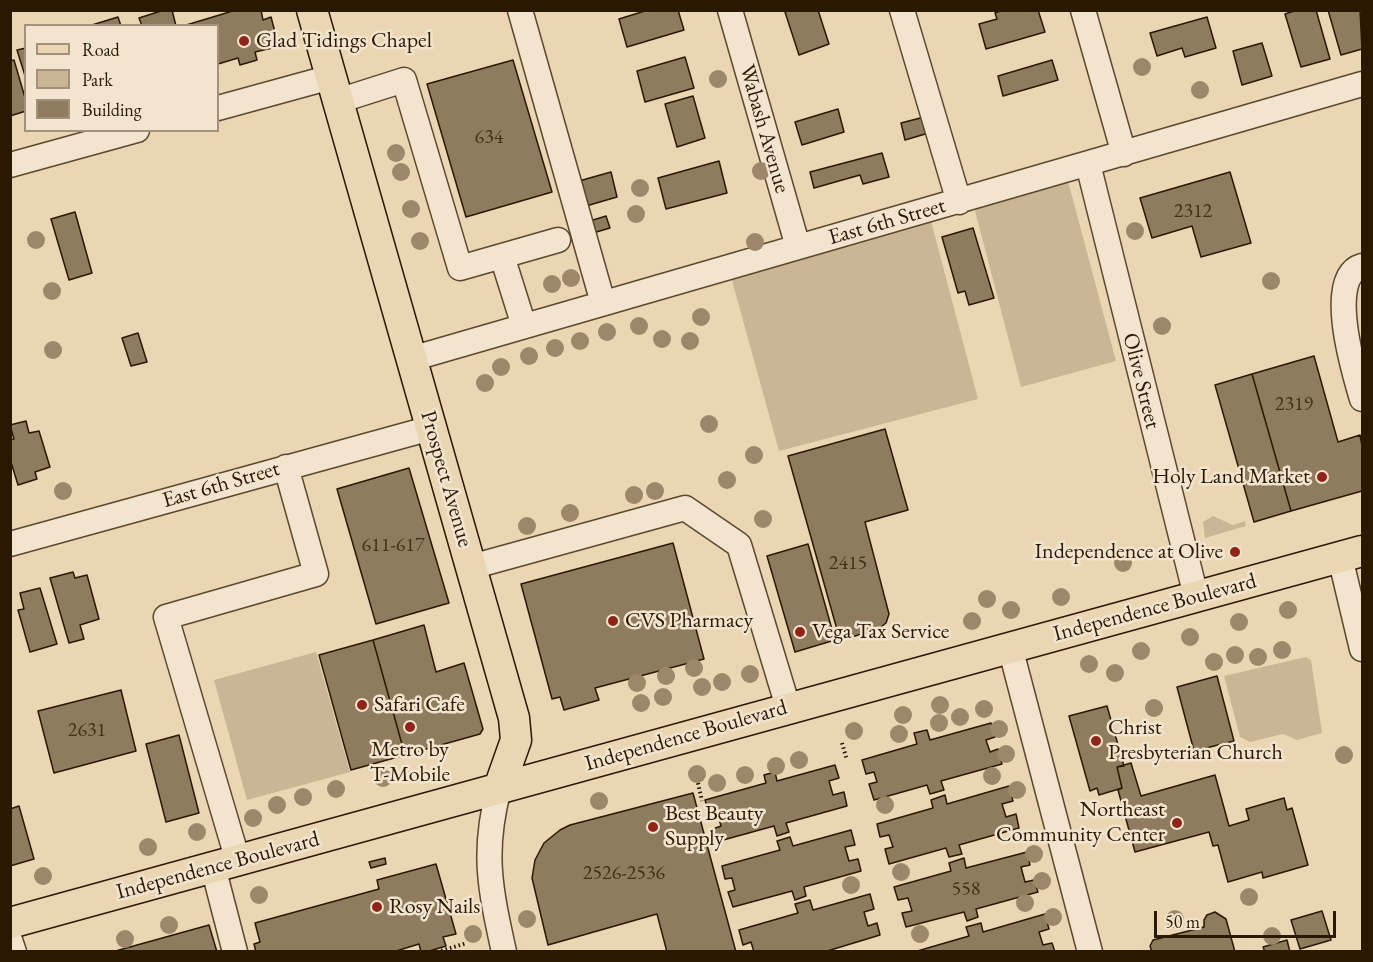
<!DOCTYPE html>
<style>
body{margin:0}
#map{position:relative;width:1373px;height:962px;overflow:hidden;background:#ebd6b4;font-family:"EB Garamond",serif}
canvas{display:block}
.frame{position:absolute;inset:0;border:12px solid #2b1800;pointer-events:none}
.legend{position:absolute;left:24px;top:24px;width:195px;height:108px;box-sizing:border-box;background:#f2e4ce;border:2px solid #a2927c;margin:0;padding:8px 10px;list-style:none;font-size:18px;color:#2b1800}
.legend li{display:flex;align-items:center;gap:12px;height:30px}
.legend b{width:30px;border:2px solid #a2927c}
.scale{position:absolute;left:1154px;top:911px;width:182px;height:27px;box-sizing:border-box;border:3px solid #2b1800;border-top:0;padding-left:8px;font-size:18px;line-height:21px;white-space:nowrap;color:#2b1800;-webkit-text-stroke:4px #f2e4ce;paint-order:stroke}
</style>
<div id="map">
<canvas width="1373" height="962"></canvas>
<div class="frame"></div>
<ul class="legend">
<li><b style="height:8px;background:#ebd6b4"></b>Road</li>
<li><b style="height:16px;background:#cab695"></b>Park</li>
<li><b style="height:16px;background:#8f7b5e"></b>Building</li>
</ul>
<div class="scale">50 m</div>
</div>
<script>
const ctx = document.querySelector('canvas').getContext('2d');
ctx.lineJoin = 'round';
function fillPath(path, color) { ctx.fillStyle = color; ctx.fill(path, 'evenodd'); }
function stroke(path, color, width, dash) { ctx.strokeStyle = color; ctx.lineWidth = width; ctx.lineCap = dash ? 'butt' : 'round'; ctx.setLineDash(dash || []); ctx.stroke(path); }
function write(font, color, halo, rows, align = 'center') {
  ctx.font = font + ' "EB Garamond",serif'; ctx.lineWidth = 5; ctx.setLineDash([]); ctx.textBaseline = 'middle'; ctx.strokeStyle = halo; ctx.fillStyle = color; for (const [text, x, y, turn = 0] of rows) {
    ctx.save(); ctx.translate(x, y); ctx.rotate((+turn || 0) * Math.PI / 180); ctx.textAlign = isNaN(turn) ? turn : align; if (halo) ctx.strokeText(text, 0, 0); ctx.fillText(text, 0, 0); ctx.restore();
  }
}
fillPath(new Path2D(`
 M1068 181 1116 361 1021 387 974 207Z
 M931 221 978 399 779 451 731 277Z
 M1213 516 1233 525 1245 521 1246 526 1205 538 1203 522Z
 M316 652 350 772 247 800 214 680Z
 M1306 657 1311 660 1322 733 1297 740 1283 734 1250 742 1240 737 1224 676Z`), '#cab695');
const building = new Path2D(`
 M164 10H172L176 26H142L139 18Z
 M236 10H261L263 20 271 17 275 32 268 34 272 48 255 52 257 60 240 65 238 58 218 64V26H183Z
 M648 10H678L684 30 627 47 619 19Z
 M789 10H818L829 44 799 55 785 12Z
 M1003 10H1038L1045 32 986 49 979 24 997 19 995 13Z
 M1297 10H1316L1330 59 1301 67 1285 14Z
 M1328 10H1360L1362 49 1341 55Z
 M118 17 121 26H92V25Z
 M1207 17 1216 48 1185 57 1182 48 1157 56 1150 33Z
 M1262 43 1272 76 1242 85 1233 51Z
 M26 48V79L17 50Z
 M685 57 694 88 645 102 637 71Z
 M14 60 26 101V111L10 116V61Z
 M513 60 552 192 466 217 427 84Z
 M1052 60 1058 80 1003 96 998 76Z
 M693 96 705 138 677 147 665 104Z
 M838 109 844 132 802 145 795 122Z
 M928 116 932 132 905 140 901 123Z
 M882 153 889 177 863 184 860 175 814 188 810 172Z
 M719 161 727 193 666 209 658 178Z
 M611 172 617 197 586 206 579 181Z
 M1230 172 1251 243 1201 257 1192 226 1152 238 1140 198Z
 M75 212 92 273 69 280 51 219Z
 M606 216 610 228 593 233 590 221Z
 M973 228 994 298 969 305 965 291 958 293 942 237Z
 M138 333 147 362 131 366 122 338Z
 M1314 356 1338 442 1360 435 1362 446V491L1291 511 1252 374Z
 M1252 374 1291 511 1254 522 1215 385Z
 M26 421 29 433 39 431 50 467 35 472 37 479 18 485 10 459V440L14 439 10 425Z
 M885 429 908 510 865 522 889 614 886 623 877 630 840 640 788 456Z
 M409 468 449 603 376 624 337 489Z
 M673 543 704 659 595 688 599 700 564 710 560 697 552 699 521 584Z
 M808 544 835 640 795 652 767 556Z
 M73 572 75 578 87 575 99 619 80 625 84 639 69 643 50 578Z
 M40 588 57 644 30 652 18 610 24 609 20 593Z
 M424 625 436 672 464 663 483 729 480 734 405 755 373 640Z
 M373 640 405 755 351 770 319 655Z
 M1217 676 1234 741 1194 751 1177 687Z
 M121 690 136 751 54 773 38 711Z
 M1107 706 1124 766 1117 767 1122 788 1099 795 1097 788 1090 791 1069 716Z
 M991 723 995 737 986 740 990 752 998 749 1002 764 941 781 944 790 930 794 927 785 874 800 869 784 877 782 874 772 866 774 862 760 917 744 914 733 927 730 930 740Z
 M179 735 199 813 166 822 146 744Z
 M1131 763 1141 796 1215 775 1229 826 1249 820 1246 809 1284 798 1287 810 1292 808 1308 865 1263 878 1262 872 1228 882 1218 845 1213 846 1209 832 1135 852 1118 790 1122 788 1117 767Z
 M835 765 839 778 829 781 833 795 844 792 847 806 786 823 789 832 777 836 774 826 716 842 713 829 721 826 717 812 709 814 705 800 766 783 764 775 775 772 777 781Z
 M1009 786 1013 801 1002 804 1006 817 1016 814 1019 828 959 845 962 854 949 857 946 848 889 864 885 849 893 847 889 835 880 837 877 824 933 808 931 800 945 795 947 804Z
 M693 793 736 952H667L657 914 548 945 532 878 535 860 544 843 560 830 570 825Z
 M19 806 34 859 10 866V809Z
 M851 830 855 845 845 847 849 861 858 859 861 871 804 887 806 896 795 900 792 891 733 907 728 892 735 890 732 878 725 879 722 866 780 850 777 841 790 837 793 846Z
 M1027 852 1030 865 1021 867 1025 882 1034 880 1038 892 976 909 978 917 967 921 964 912 906 927 902 913 912 911 908 898 898 900 894 887 951 871 949 863 964 858 966 868Z
 M385 858 386 864 371 868 369 862Z
 M436 864 456 934 443 937 446 946 426 952H421L419 944 393 952H256L254 944 260 942 255 923 379 889 377 880Z
 M870 894 874 909 864 912 868 926 877 923 880 935 824 952H754L751 942 743 945 739 930 798 913 795 904 810 900 813 910Z
 M1322 911 1331 940 1300 949 1291 920Z
 M1215 912 1226 919 1235 952H1152L1150 946 1153 940 1204 927V920L1207 915Z
 M1045 914 1049 929 1039 932 1043 945 1052 943 1055 952H914L969 936 966 927 981 923 983 932Z
 M209 925 217 952H112Z
 M1287 940 1290 952H1265L1263 947Z`);
fillPath(building, '#8f7b5e');
stroke(building, '#2b1800', 1.5);
const minor = new Path2D(`
 M520 10 603 303
 M730 10 798 247
 M902 10 959 202
 M1083 10 1124 154
 M338 101 404 80 460 268 502 256 524 326
 M218 108 331 77
 M1088 164 1196 596
 M10 165 137 130
 M502 256 558 240
 M1362 266C1325 277 1354 372 1362 399
 M411 359 1362 84
 M10 544 431 428
 M1340 557 1362 649
 M471 567 685 508 739 545 788 707
 M1010 647 1090 952
 M499 788C482 852 490 888 504 952
 M238 861 166 617 316 574 286 467
 M213 867 235 952
 M10 940 14 952`);
const major = new Path2D(`
 M312 10 514 718 516 740 499 788
 M10 923 1362 551`);
stroke(minor, '#5b482d', 27);
stroke(major, '#2b1800', 33);
stroke(new Path2D(`
 M842 743 847 760
 M698 783 702 801
 M413 952H416
 M437 952 467 943`), '#2b1800', 4, [1.5, 3]);
stroke(minor, '#f2e4ce', 24);
stroke(major, '#ebd6b4', 30);
ctx.fillStyle = '#9c876a';
for (const [x, y] of [
 [1142,67],
 [718,79],
 [1200,90],
 [396,153],
 [761,171],
 [401,172],
 [640,188],
 [411,209],
 [636,214],
 [1135,231],
 [36,240],
 [420,241],
 [755,242],
 [571,278],
 [1271,281],
 [552,284],
 [52,291],
 [701,317],
 [639,326],
 [1162,326],
 [607,332],
 [662,339],
 [580,341],
 [690,341],
 [555,348],
 [53,350],
 [529,356],
 [501,367],
 [485,383],
 [709,424],
 [754,455],
 [727,480],
 [63,491],
 [655,491],
 [634,495],
 [570,513],
 [763,519],
 [527,526],
 [1123,563],
 [1061,597],
 [987,599],
 [1011,610],
 [1288,610],
 [972,621],
 [1239,622],
 [1190,637],
 [1282,650],
 [1141,651],
 [1235,655],
 [1258,657],
 [1214,662],
 [1089,664],
 [694,668],
 [1115,673],
 [750,674],
 [666,676],
 [722,682],
 [637,683],
 [702,687],
 [663,697],
 [641,703],
 [940,705],
 [1154,708],
 [984,709],
 [903,715],
 [960,717],
 [939,723],
 [999,729],
 [854,731],
 [899,734],
 [1006,754],
 [1344,755],
 [799,760],
 [776,766],
 [697,774],
 [745,775],
 [992,776],
 [383,778],
 [717,783],
 [336,789],
 [1017,790],
 [303,797],
 [599,801],
 [277,805],
 [885,805],
 [253,818],
 [197,832],
 [148,847],
 [1034,854],
 [901,872],
 [43,876],
 [1042,881],
 [851,885],
 [259,895],
 [1249,897],
 [1025,903],
 [1053,917],
 [527,919],
 [1175,919],
 [169,925],
 [473,934],
 [920,934],
 [1272,936],
 [125,939]
]) { ctx.beginPath(); ctx.arc(x, y, 9, 0, 2 * Math.PI); ctx.fill(); }
for (const [x, y, r, color] of [
 [244,41,6,"#8f2418"],
 [1322,477,6,"#8f2418"],
 [1235,552,6,"#8f2418"],
 [613,621,6,"#8f2418"],
 [800,632,6,"#8f2418"],
 [362,705,6,"#8f2418"],
 [410,727,6,"#8f2418"],
 [1096,741,6,"#8f2418"],
 [1177,823,6,"#8f2418"],
 [653,827,6,"#8f2418"],
 [377,907,6,"#8f2418"]
]) { const dot = new Path2D(); dot.arc(x, y, r, 0, 2 * Math.PI); ctx.fillStyle = color; ctx.fill(dot); stroke(dot, '#f2e4ce', 2); }
write('20px', '#443118', null, [
 ["634",489,138],
 ["2312",1193,212],
 ["2319",1294,405],
 ["611-617",393,546],
 ["2415",848,564],
 ["2631",87,731],
 ["2526-2536",624,874],
 ["558",966,890]
]);
write('22px', '#2b1800', '#f2e4ce', [
 ["Glad Tidings Chapel",256,41],
 ["Holy Land Market",1310,477,"right"],
 ["Independence at Olive",1223,552,"right"],
 ["CVS Pharmacy",625,621],
 ["Vega Tax Service",812,632],
 ["Safari Cafe",374,705],
 ["Christ",1108,728],
 ["Presbyterian Church",1108,753],
 ["Metro by",410,750,"center"],
 ["T-Mobile",410,775,"center"],
 ["Northeast",1165,810,"right"],
 ["Community Center",1165,835,"right"],
 ["Best Beauty",665,814],
 ["Supply",665,839],
 ["Rosy Nails",389,907]
], 'left');
write('22px', '#2b1800', '#f2e4ce', [
 ["Wabash Avenue",764,129,74],
 ["East 6th Street",887,222,-16],
 ["Olive Street",1141,381,76],
 ["Prospect Avenue",446,479,74],
 ["East 6th Street",221,485,-16],
 ["Independence Boulevard",1155,608,-15],
 ["Independence Boulevard",686,736,-16],
 ["Independence Boulevard",218,866,-15]
]);
</script>
